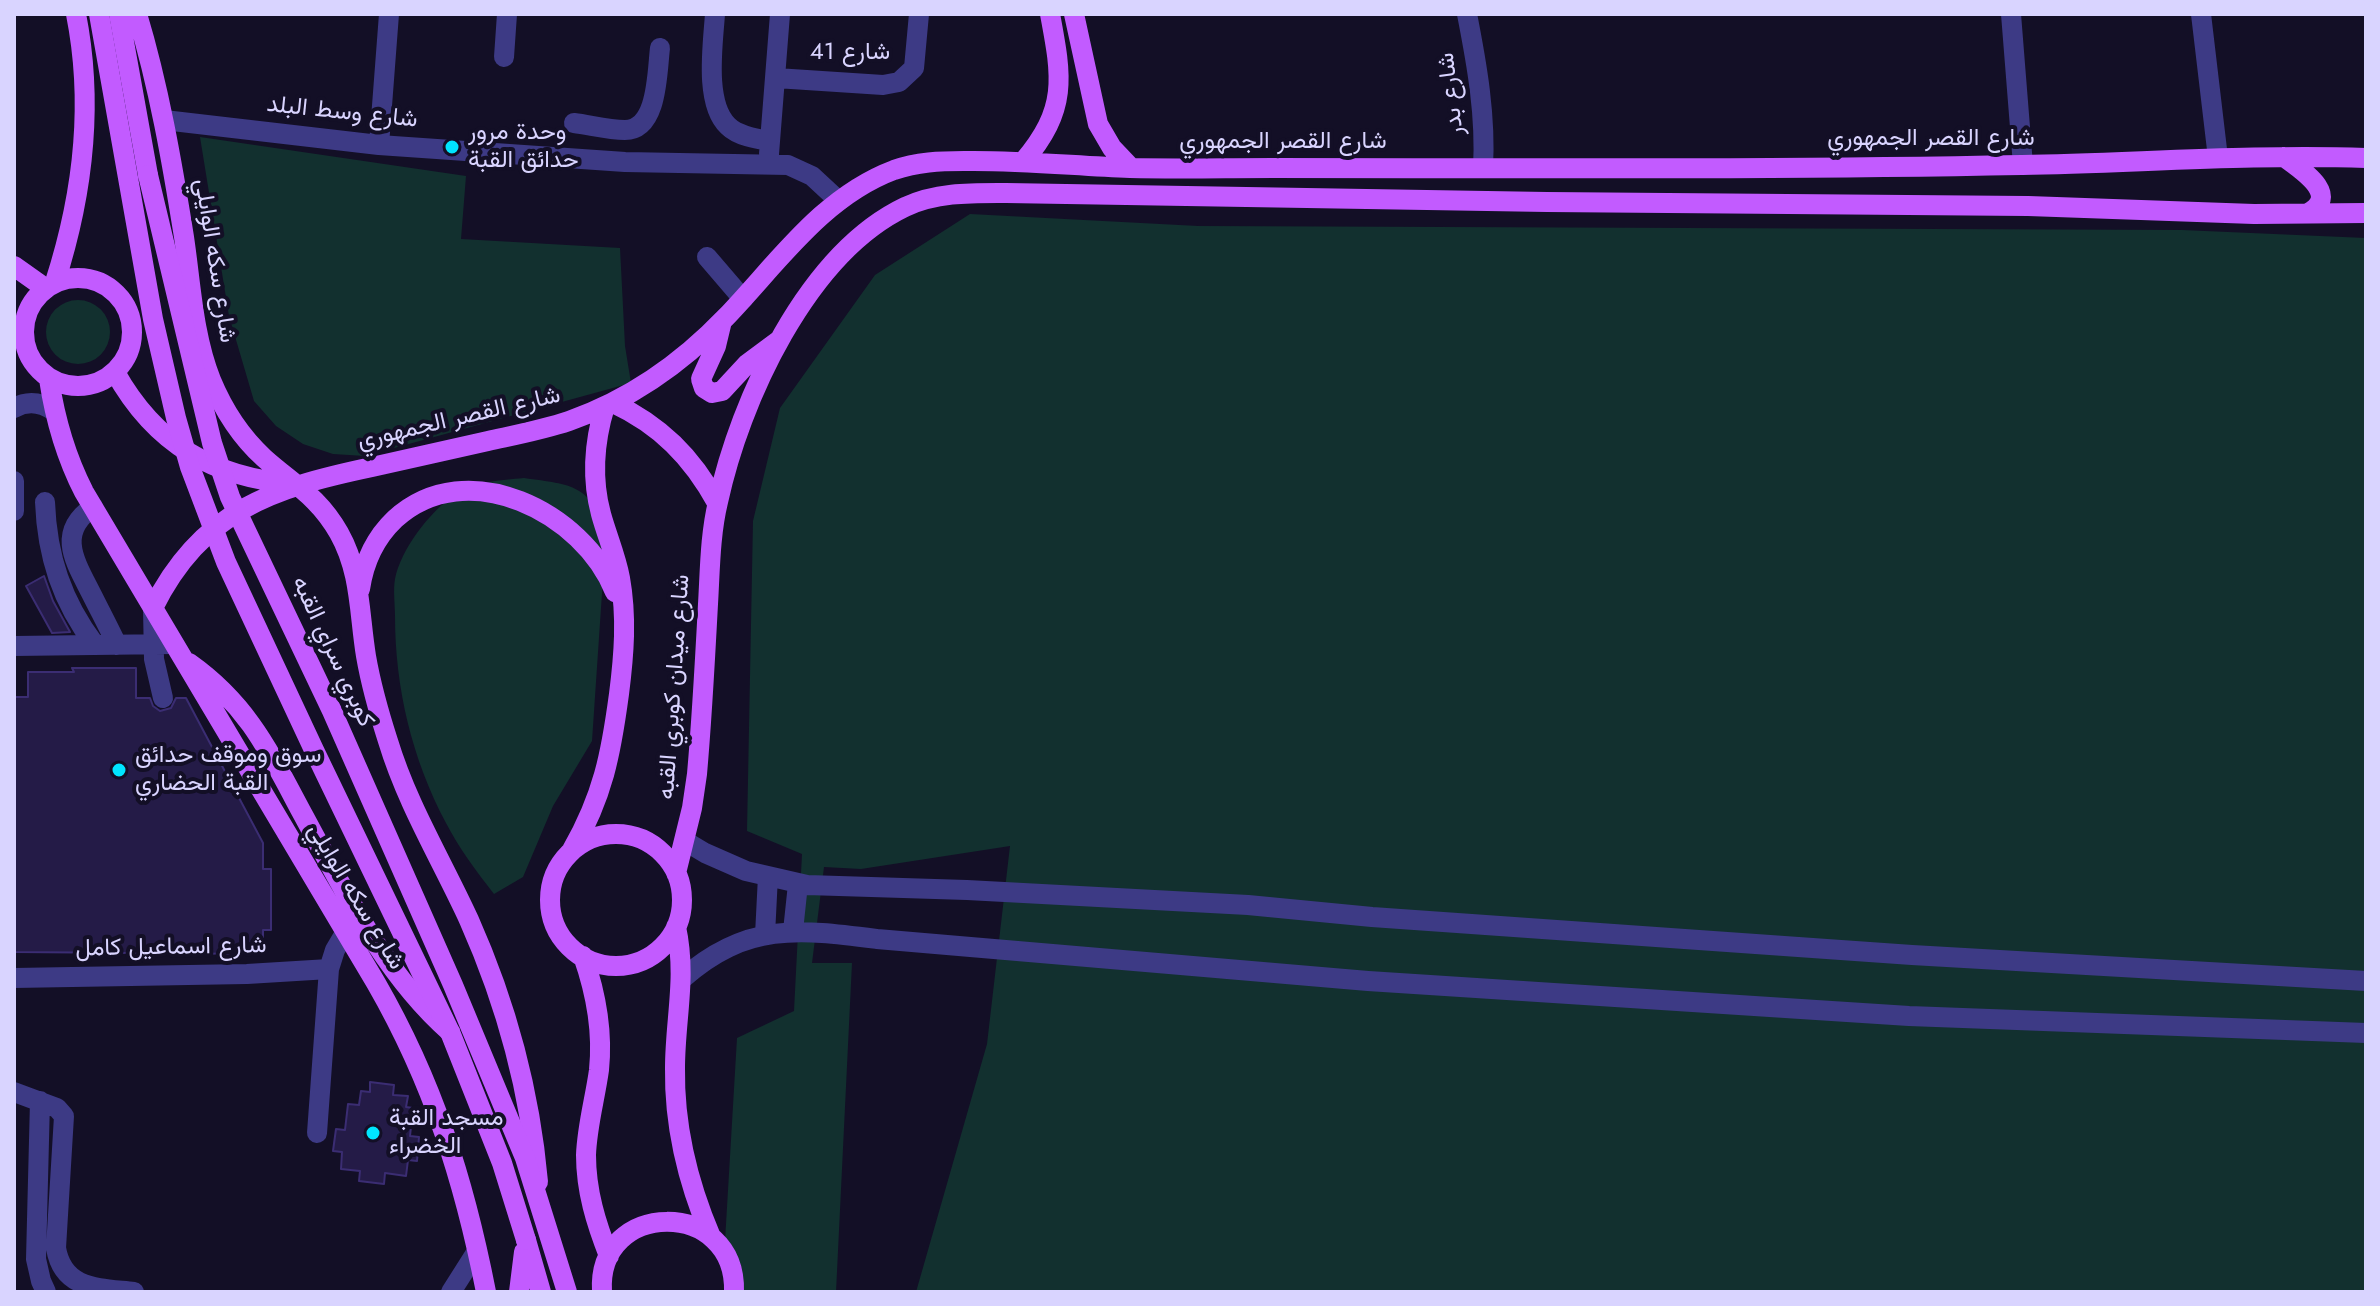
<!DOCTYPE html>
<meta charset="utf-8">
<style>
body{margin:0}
#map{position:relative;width:2380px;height:1306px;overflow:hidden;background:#130f26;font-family:Jost,sans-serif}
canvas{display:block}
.frame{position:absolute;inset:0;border:16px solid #d9d4ff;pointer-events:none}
</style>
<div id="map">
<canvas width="2380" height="1306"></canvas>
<div class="frame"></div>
</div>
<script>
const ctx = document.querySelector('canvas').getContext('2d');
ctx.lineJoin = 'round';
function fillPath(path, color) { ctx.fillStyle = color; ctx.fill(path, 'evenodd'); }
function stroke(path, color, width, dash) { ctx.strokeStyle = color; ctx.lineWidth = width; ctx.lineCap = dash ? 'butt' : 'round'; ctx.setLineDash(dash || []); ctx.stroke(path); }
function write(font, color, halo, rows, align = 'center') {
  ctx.font = font + ' Jost,Vazirmatn,sans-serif'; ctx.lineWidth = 8; ctx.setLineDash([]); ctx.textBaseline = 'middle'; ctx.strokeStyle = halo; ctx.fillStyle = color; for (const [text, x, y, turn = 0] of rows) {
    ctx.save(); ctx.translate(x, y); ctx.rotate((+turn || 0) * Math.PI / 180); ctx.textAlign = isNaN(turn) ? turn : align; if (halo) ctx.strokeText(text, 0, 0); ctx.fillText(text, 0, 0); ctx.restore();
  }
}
fillPath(new Path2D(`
 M200 137 466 176 461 239 620 248 625 346 631 383 365 456 333 454 303 444 276 426 254 401 229 316Z
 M970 214 1198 226 2182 230 2366 238V1292H916L987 1044 1010 846 861 869 824 867 812 963H852L836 1292H743L724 1258 737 1038 794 1011 802 854 747 831 753 521 780 408 875 275Z
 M46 332a32 32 0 1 1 64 0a32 32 0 1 1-64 0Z
 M524 478C573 485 590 484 606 534L592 741 553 806 523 877 494 894C476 871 459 848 446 823 412 759 395 688 395 616 395 604 393 590 395 579 401 549 429 513 454 495 473 482 501 480 524 478Z`), '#12302f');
const building = new Path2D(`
 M44 576 53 601 70 632 52 633 26 586Z
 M72 668H136V698H150L153 706 160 711 171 708 176 698H186L263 843V869H271V930H263V954L14 952V697H28V672H74Z
 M370 1082 394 1085 393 1095 408 1096 406 1107 413 1108 410 1136 419 1137 417 1161 408 1160 406 1176 385 1173 384 1184 359 1181 360 1171 341 1169 342 1152 333 1151 336 1129 345 1130 348 1104 359 1105 361 1091 370 1092Z`);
fillPath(building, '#241b47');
stroke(building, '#3b2d73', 2);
stroke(new Path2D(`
 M715 14C713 44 704 103 728 126 738 136 756 139 770 141
 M1467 14C1477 65 1486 116 1483 168
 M2011 14 2023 165
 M2201 14 2218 158
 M504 57 507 14
 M776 78 883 85 899 82 914 68 919 14
 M164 120 379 145 625 162 788 165 812 176 839 201
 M574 123C590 125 608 130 625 130 658 130 657 72 660 48
 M379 145 389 14
 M769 154 780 14
 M707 257 743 299
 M14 408C28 400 41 402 54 411
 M14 481V511
 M45 502C47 556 62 602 95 645
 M93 507C55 533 76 563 92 595 100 611 109 628 117 645
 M153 608 154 659 163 698
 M14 646 174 644
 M685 841 705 853 746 871 807 885 967 890 1248 905 1372 917 1912 955 2366 981
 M793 931 798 884
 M765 935 768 876
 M14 978 247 974 329 969
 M682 979C746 922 799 929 877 939L1368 981 1909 1016 2366 1033
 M14 1092 57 1108 64 1116 56 1248C63 1290 99 1288 134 1292
 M40 1101 36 1259 41 1281 46 1292
 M317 1133 329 969 335 950 345 933
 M451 1292 477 1251`), '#3d3a85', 20);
stroke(new Path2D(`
 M119 14 148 175
 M137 14C159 87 172 162 184 237 191 284 193 335 211 380 223 409 240 436 264 458 293 484 318 496 339 533 361 572 359 613 366 656 371 685 379 713 388 741 407 804 442 861 469 920 506 1003 530 1091 538 1182
 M1074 14 1098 124 1112 148 1131 168
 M2284 157C2300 169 2342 195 2308 213
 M1023 162C1068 109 1062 78 1050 14
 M14 266 45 288
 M24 332a54 54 0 1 1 108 0a54 54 0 1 1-108 0Z
 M55 282C83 195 94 105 76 14
 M722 321 716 346 701 379 704 388 712 393 722 391 747 364 778 341
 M115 372C155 444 213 478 295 484
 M49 379C55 419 65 455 84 492L376 983C433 1082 464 1180 486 1292
 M613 403C660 425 692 457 717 503
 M360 589C364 562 375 538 395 519 467 453 584 513 615 592
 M153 608C201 511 272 488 372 467 411 458 449 450 488 441 515 435 542 430 569 421 629 400 682 363 726 317 777 264 822 197 894 170 917 162 940 161 964 161 1020 160 1075 166 1130 168 1178 169 1226 168 1273 168 1522 168 1772 170 2022 165 2136 163 2251 154 2366 158
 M189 663C247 704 269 751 301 811 343 888 383 973 450 1032
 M550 900a66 66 0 1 1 132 0a66 66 0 1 1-132 0Z
 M572 850C603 796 611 754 619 694 624 655 627 617 620 578 616 556 607 536 601 514 591 477 594 442 605 406
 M676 873 692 808 697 774C702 718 705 661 708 604 710 571 710 535 718 502 740 400 807 254 905 207 937 192 972 193 1006 193L1547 202 2028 206 2254 214 2366 213
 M676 927C687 977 675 1019 675 1068 674 1127 688 1183 711 1237
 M583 956C596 993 603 1031 599 1070 595 1099 587 1126 586 1155 586 1191 596 1223 609 1256
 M526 1240 541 1292
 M519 1292 524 1252
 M602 1292C596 1199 737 1198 734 1292`), '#c25bff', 20);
stroke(new Path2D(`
 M99 14 153 319 176 418 190 467 226 562 314 750 450 1032 502 1163 526 1240
 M148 175 212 443 230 497 332 711 453 985 525 1158 567 1292`), '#c25bff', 20);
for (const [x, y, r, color] of [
 [452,147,8,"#00e5ff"],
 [119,770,8,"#00e5ff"],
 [373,1133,8,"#00e5ff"]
]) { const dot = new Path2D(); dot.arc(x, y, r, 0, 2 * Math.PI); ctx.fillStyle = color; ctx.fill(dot); stroke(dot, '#130f26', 3); }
write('24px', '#d9d4ff', '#130f26', [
 ["شارع 41",850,53],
 ["شارع بدر",1452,94,-97],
 ["شارع وسط البلد",342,113,6],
 ["شارع القصر الجمهوري",1931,139],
 ["شارع القصر الجمهوري",1283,142],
 ["شارع سكه الوايلي",214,261,81],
 ["شارع القصر الجمهوري",459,419,-13],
 ["كوبري سراي القبه",332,652,65],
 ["شارع ميدان كوبري القبه",675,687,-86],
 ["شارع سكه الوايلي",355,897,59],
 ["شارع اسماعيل كامل",171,948,-1]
]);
write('24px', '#d9d4ff', '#130f26', [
 ["وحدة مرور",468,133],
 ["حدائق القبة",468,161],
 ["سوق وموقف حدائق",135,756],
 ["القبة الحضاري",135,784],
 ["مسجد القبة",389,1119],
 ["الخضراء",389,1147]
], 'left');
</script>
